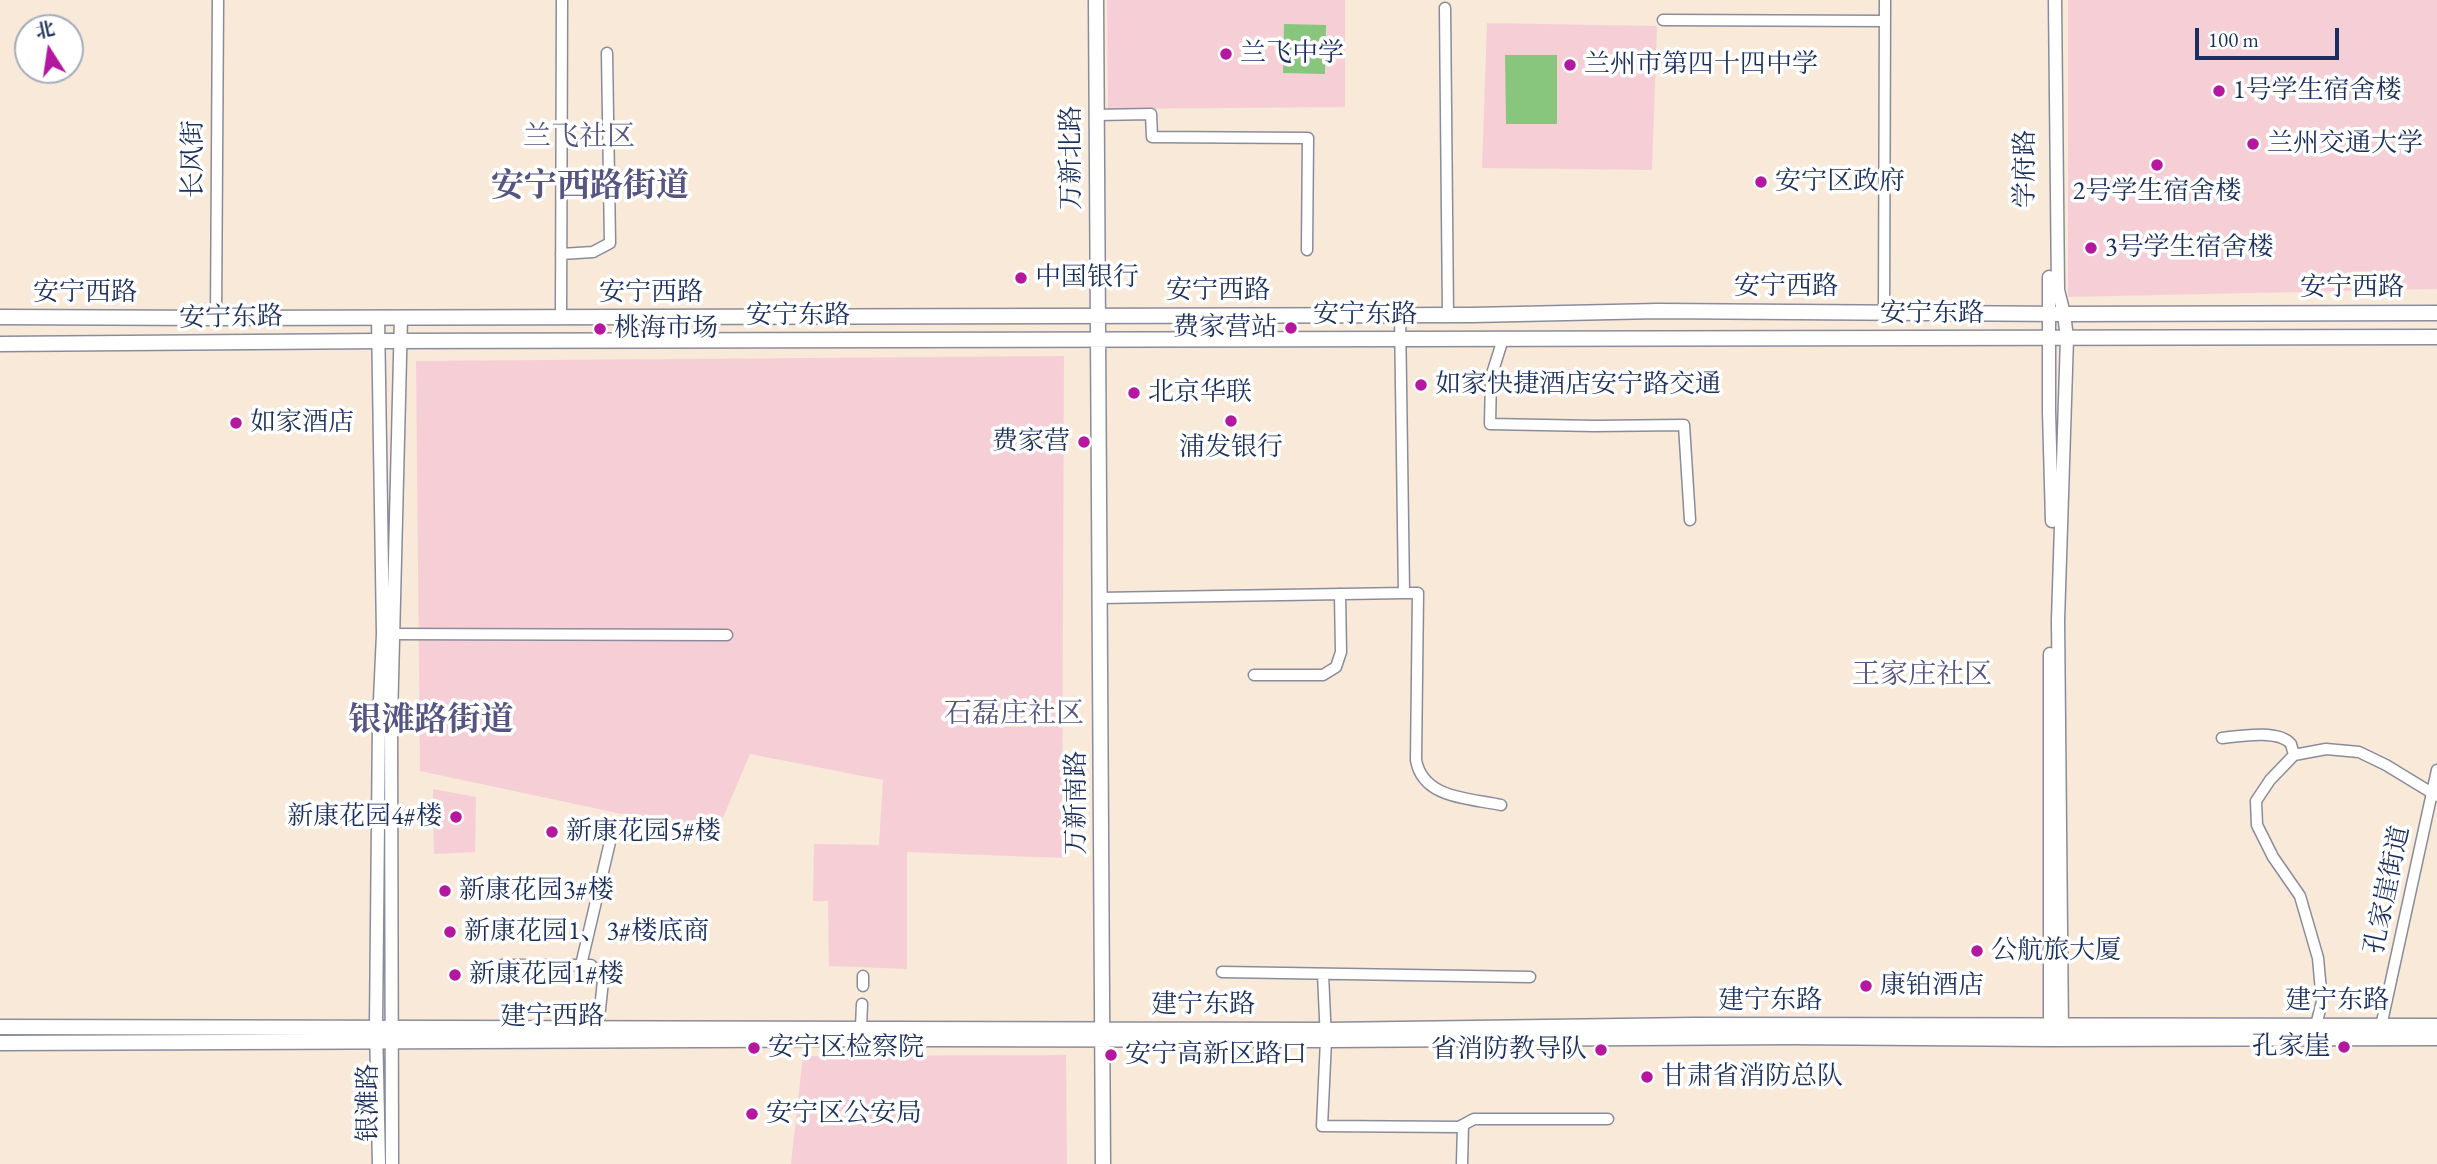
<!DOCTYPE html>
<meta charset="utf-8">
<style>
body{margin:0}
#map{position:relative;width:2437px;height:1164px;overflow:hidden;background:#f8e9d8;font-family:"EB Garamond","Noto Serif SC",serif}
canvas{display:block}
.north{position:absolute;left:14px;top:14px;width:70px;height:70px;box-sizing:border-box;background:#fff;border:2px solid #a4acbf;border-radius:50%;rotate:348deg;font-size:19px;font-weight:700;line-height:28px;text-align:center;color:#1b2f5e}
.north::after{content:'';display:block;margin:auto;width:24px;height:32px;background:#b5179e;clip-path:polygon(50% 0,100% 100%,50% 72%,0 100%)}
.scale{position:absolute;left:2195px;top:28px;width:144px;height:32px;box-sizing:border-box;border:4px solid #1b2f5e;border-top:0;padding-left:9px;font-size:21px;line-height:24px;white-space:nowrap;color:#1b2f5e;-webkit-text-stroke:5px #fff;paint-order:stroke}
</style>
<div id="map">
<canvas width="2437" height="1164"></canvas>
<div class="north">北</div>
<div class="scale">100 m</div>
</div>
<script>
const ctx = document.querySelector('canvas').getContext('2d');
ctx.lineJoin = 'round';
function fillPath(path, color) { ctx.fillStyle = color; ctx.fill(path, 'evenodd'); }
function stroke(path, color, width, dash) { ctx.strokeStyle = color; ctx.lineWidth = width; ctx.lineCap = dash ? 'butt' : 'round'; ctx.setLineDash(dash || []); ctx.stroke(path); }
function write(font, color, halo, rows, align = 'center') {
  ctx.font = font + ' "EB Garamond","Noto Serif SC",serif'; ctx.lineWidth = 7; ctx.setLineDash([]); ctx.textBaseline = 'middle'; ctx.strokeStyle = halo; ctx.fillStyle = color; for (const [text, x, y, turn = 0] of rows) {
    ctx.save(); ctx.translate(x, y); ctx.rotate((+turn || 0) * Math.PI / 180); ctx.textAlign = isNaN(turn) ? turn : align; if (halo) ctx.strokeText(text, 0, 0); ctx.fillText(text, 0, 0); ctx.restore();
  }
}
fillPath(new Path2D(`
 M1107 0H1345V107L1108 109Z
 M2068 0H2437V289L2068 297Z
 M1487 23 1657 26 1652 170 1482 168Z
 M1064 356 1062 858 907 852V969L829 966 828 901H813L814 844 879 845 883 780 750 754 716 834 420 771 416 361Z
 M433 789 476 797 475 852 434 854Z
 M1066 1055 1067 1164H791L803 1056Z`), '#f6cfd6');
fillPath(new Path2D(`
 M1284 24 1326 25 1325 74 1283 73Z
 M1505 55H1557V124H1506Z`), '#88c67d');
const minor = new Path2D(`
 M1445 8 1448 315
 M1663 20 1885 21
 M1096 115 1151 114 1152 137 1308 138 1307 250
 M561 254 593 252 610 243 607 53
 M1884 311 1885 0
 M216 318 218 0
 M561 318 562 0
 M1503 339 1491 377 1490 424 1594 426 1684 425 1690 520
 M1404 593H1418L1416 760C1423 799 1469 798 1501 805
 M1099 598 1404 593 1400 315
 M385 634 727 635
 M1254 675H1323L1336 667 1341 652 1340 594
 M2222 738C2239 736 2279 729 2291 744 2291 745 2294 754 2294 755
 M502 965H591L603 981 598 1028
 M581 965 610 842
 M1222 972 1530 977
 M1323 974 1326 1040 1322 1126 1459 1127 1474 1119H1608
 M863 986V976
 M2316 1025 2322 1002 2318 958 2300 896 2273 857 2257 825 2256 801 2270 780 2294 755 2326 749 2359 752 2386 765 2437 796
 M861 1027 862 1004
 M2380 1031 2437 770
 M1462 1164 1463 1125`);
const tertiary = new Path2D(`
 M2055 0 2058 290 2064 314 2067 338 2058 620 2062 1034
 M2049 277V411L2052 521
 M378 317 383 634 379 722 376 1026 379 1164
 M2050 1035V654
 M392 1164 391 720 401 317`);
const secondary = new Path2D(`
 M1096 0 1103 1164
 M0 317 216 318 1472 315 1658 311 2064 314 2437 313
 M0 344 379 341 2437 337
 M0 1027 1326 1030 1694 1025 2437 1026
 M0 1043 935 1039 1326 1040 1789 1037 2050 1039 2437 1038`);
stroke(minor, '#8a8c9b', 13);
stroke(tertiary, '#8a8c9b', 15);
stroke(secondary, '#8a8c9b', 17);
stroke(minor, '#fff', 10);
stroke(tertiary, '#fff', 12);
stroke(secondary, '#fff', 14);
for (const [x, y, r, color] of [
 [1226,54,7,"#b5179e"],
 [1570,65,7,"#b5179e"],
 [2219,91,7,"#b5179e"],
 [2253,144,7,"#b5179e"],
 [2157,165,7,"#b5179e"],
 [1761,182,7,"#b5179e"],
 [2091,248,7,"#b5179e"],
 [1021,278,7,"#b5179e"],
 [1291,328,7,"#b5179e"],
 [600,329,7,"#b5179e"],
 [1421,385,7,"#b5179e"],
 [1134,393,7,"#b5179e"],
 [1231,421,7,"#b5179e"],
 [236,423,7,"#b5179e"],
 [1084,442,7,"#b5179e"],
 [456,817,7,"#b5179e"],
 [552,832,7,"#b5179e"],
 [445,891,7,"#b5179e"],
 [450,932,7,"#b5179e"],
 [1977,951,7,"#b5179e"],
 [455,975,7,"#b5179e"],
 [1866,986,7,"#b5179e"],
 [2344,1047,7,"#b5179e"],
 [754,1048,7,"#b5179e"],
 [1601,1050,7,"#b5179e"],
 [1111,1055,7,"#b5179e"],
 [1647,1077,7,"#b5179e"],
 [752,1114,7,"#b5179e"]
]) { const dot = new Path2D(); dot.arc(x, y, r, 0, 2 * Math.PI); ctx.fillStyle = color; ctx.fill(dot); stroke(dot, '#fff', 2.5); }
write('26px', '#1b2f5e', '#fff', [
 ["兰飞中学",1240,54],
 ["兰州市第四十四中学",1584,65],
 ["1号学生宿舍楼",2233,91],
 ["兰州交通大学",2267,144],
 ["安宁区政府",1775,182],
 ["2号学生宿舍楼",2157,192,"center"],
 ["3号学生宿舍楼",2105,248],
 ["中国银行",1035,278],
 ["费家营站",1277,328,"right"],
 ["桃海市场",614,329],
 ["如家快捷酒店安宁路交通",1435,385],
 ["北京华联",1148,393],
 ["如家酒店",250,423],
 ["费家营",1070,442,"right"],
 ["浦发银行",1231,448,"center"],
 ["新康花园4#楼",442,817,"right"],
 ["新康花园5#楼",566,832],
 ["新康花园3#楼",459,891],
 ["新康花园1、3#楼底商",464,932],
 ["公航旅大厦",1991,951],
 ["新康花园1#楼",469,975],
 ["康铂酒店",1880,986],
 ["孔家崖",2330,1047,"right"],
 ["安宁区检察院",768,1048],
 ["省消防教导队",1587,1050,"right"],
 ["安宁高新区路口",1125,1055],
 ["甘肃省消防总队",1661,1077],
 ["安宁区公安局",766,1114]
], 'left');
write('26px', '#1b2f5e', '#fff', [
 ["万新北路",1072,158,-90],
 ["长风街",194,159,-90],
 ["学府路",2026,169,-90],
 ["安宁西路",1786,287],
 ["安宁西路",2352,288],
 ["安宁西路",1218,291],
 ["安宁西路",85,293],
 ["安宁西路",651,293],
 ["安宁东路",1932,314],
 ["安宁东路",1365,315],
 ["安宁东路",798,316],
 ["安宁东路",231,318,-1],
 ["万新南路",1077,803,-90],
 ["孔家崖街道",2388,890,-78],
 ["建宁东路",1770,1001],
 ["建宁东路",2337,1001],
 ["建宁东路",1203,1005],
 ["建宁西路",552,1017],
 ["银滩路",369,1103,-90]
]);
write('28px', '#565582', '#fff', [
 ["兰飞社区",579,137],
 ["王家庄社区",1922,675],
 ["石磊庄社区",1014,714]
]);
write('bold 33px', '#565582', '#fff', [
 ["安宁西路街道",590,187],
 ["银滩路街道",431,721]
]);
</script>
